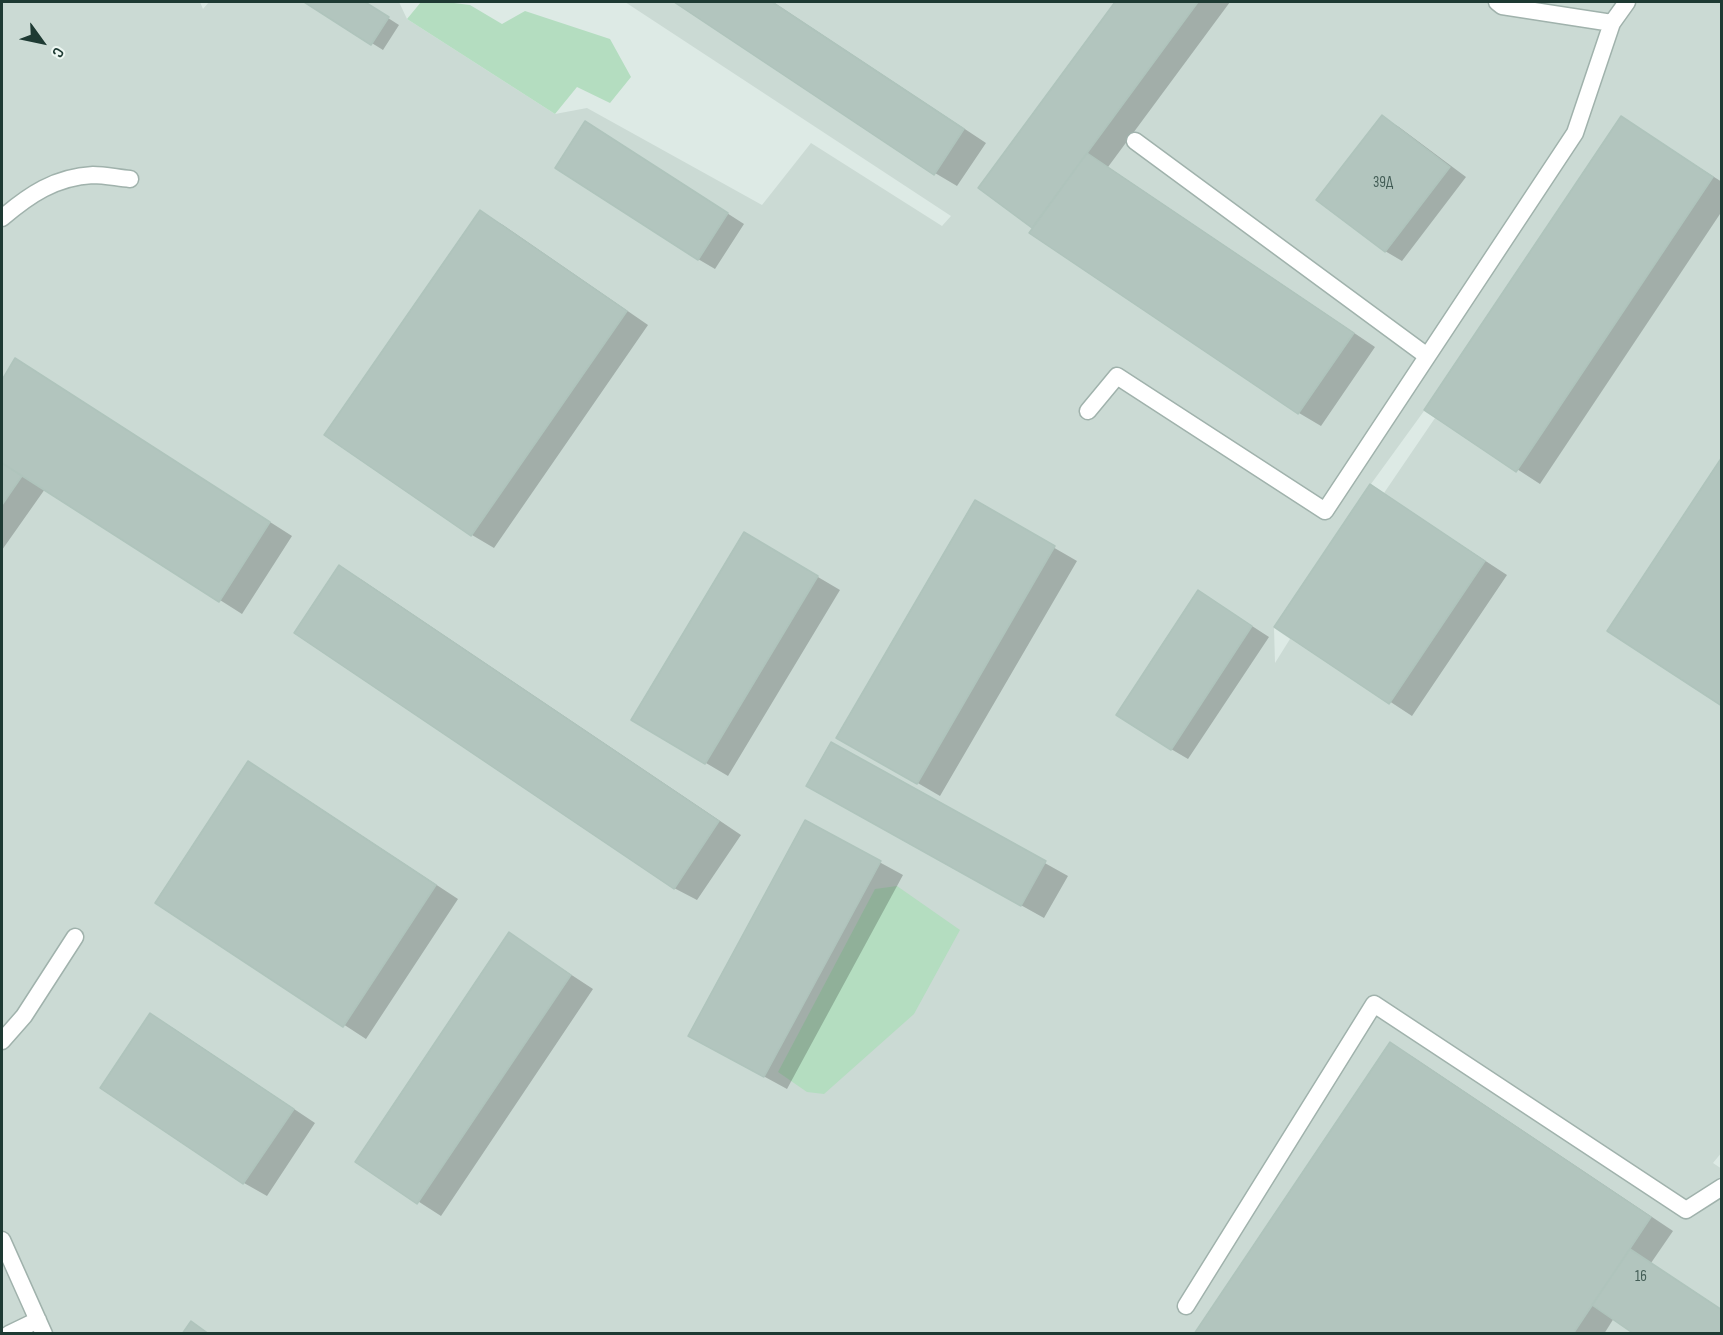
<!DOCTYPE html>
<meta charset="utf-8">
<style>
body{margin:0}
#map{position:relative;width:1723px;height:1335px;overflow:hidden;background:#ddeae5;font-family:"Sofia Sans Condensed",sans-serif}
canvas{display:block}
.frame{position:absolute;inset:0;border:3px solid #1e3a33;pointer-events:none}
.north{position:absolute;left:12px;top:12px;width:60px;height:60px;-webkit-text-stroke:4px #edf7f2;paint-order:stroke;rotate:123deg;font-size:16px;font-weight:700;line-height:24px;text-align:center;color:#1e3a33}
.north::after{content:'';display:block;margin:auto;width:21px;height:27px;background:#1e3a33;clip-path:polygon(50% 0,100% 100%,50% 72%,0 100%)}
</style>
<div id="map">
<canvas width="1723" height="1335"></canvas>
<div class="frame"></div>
<div class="north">С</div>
</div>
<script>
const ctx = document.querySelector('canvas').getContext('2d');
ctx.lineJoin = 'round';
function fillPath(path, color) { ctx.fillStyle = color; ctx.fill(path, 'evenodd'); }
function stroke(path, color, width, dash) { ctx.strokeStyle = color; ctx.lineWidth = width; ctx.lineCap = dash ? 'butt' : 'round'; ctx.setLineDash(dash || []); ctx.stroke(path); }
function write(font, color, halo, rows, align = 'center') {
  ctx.font = font + ' "Sofia Sans Condensed",sans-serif'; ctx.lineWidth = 4.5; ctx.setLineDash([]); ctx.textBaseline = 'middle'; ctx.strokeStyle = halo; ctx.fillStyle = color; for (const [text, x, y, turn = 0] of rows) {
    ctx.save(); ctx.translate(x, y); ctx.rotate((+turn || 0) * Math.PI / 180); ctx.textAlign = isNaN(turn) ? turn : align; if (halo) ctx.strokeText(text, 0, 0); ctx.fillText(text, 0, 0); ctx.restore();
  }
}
fillPath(new Path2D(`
 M2 2H200L203 9 209 2H399L407 19 555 114 587 108 762 205 811 143 942 226 951 216 625 2H1721L1722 1152 1713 1163 1722 1169 1721 1333 2 1334ZM1424 411 1435 418 1384 493 1371 484ZM1274 628 1290 639 1275 663Z`), '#cbdad4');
fillPath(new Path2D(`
 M421 2H446L470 5 502 24 525 11 610 39 631 77 610 103 577 87 555 114 407 19Z
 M897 886 960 930 914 1014 824 1094 807 1092 778 1072 875 889Z`), '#b4ddc0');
fillPath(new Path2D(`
 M306 2H363L399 25 383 50Z
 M677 2H773L986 143 957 186 935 173Z
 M1117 2H1230L1108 167 1375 347 1321 426 1299 413 1031 232 1034 227 981 188Z
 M1382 117 1399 127 1466 177 1402 261 1385 251Z
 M1621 118 1722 182V211L1540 484 1426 410Z
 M602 133 744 224 715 269 698 259Z
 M480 212 503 225 648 325 494 548 472 535Z
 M16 360 292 536 242 614 45 489 2 550V382Z
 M1371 486 1507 575 1412 716 1276 627Z
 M975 502 1077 561 940 796 839 737Z
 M745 534 840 590 728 776 633 720Z
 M340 567 362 580 741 835 697 900 674 888Z
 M1215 602 1269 637 1188 759 1171 749Z
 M832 744 1068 876 1044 918 830 799Z
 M271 776 458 899 366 1039 157 903Z
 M806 822 903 875 787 1089 712 1048Z
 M509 934 593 989 441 1216 357 1162Z
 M151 1015 173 1028 315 1123 267 1196 244 1183 102 1087Z
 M1391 1044 1413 1057 1673 1231 1651 1263 1722 1310 1614 1318 1604 1334H1196Z`), '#0003');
const building = new Path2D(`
 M304 2H365L389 17 371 45Z
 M674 2H772L964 129 934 175Z
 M1115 2H1198L1032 228 978 188Z
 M1382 115 1450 167 1385 252 1316 200Z
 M1621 116 1713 177 1516 472 1424 410Z
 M585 121 728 213 698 260 555 168Z
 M1087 153 1354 333 1298 414 1029 233Z
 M480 210 627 311 471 536 324 435Z
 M15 358 270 522 219 602 2 463V380Z
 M1722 457V706L1607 631Z
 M2 463 22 476 2 505Z
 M1370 484 1485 561 1389 704 1274 627Z
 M975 500 1055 546 917 784 836 738Z
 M744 532 818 576 705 764 631 720Z
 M339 565 719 821 674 889 294 633Z
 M1198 590 1252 626 1171 750 1116 715Z
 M831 742 1046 861 1021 906 806 786Z
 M248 761 436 885 343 1027 155 903Z
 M805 820 881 861 764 1077 688 1036Z
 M509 932 571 975 417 1204 355 1162Z
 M150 1013 294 1109 243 1184 100 1088Z
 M1390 1042 1651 1217 1573 1334H1194Z
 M1630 1249 1722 1310V1334H1634L1592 1305Z
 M191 1321 209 1334H182Z`);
fillPath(building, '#b2c5be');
stroke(building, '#afc4bc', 1.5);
const lane = new Path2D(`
 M1497 2 1502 6 1612 23
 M1135 141 1427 356
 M2 218C29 195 55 177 93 175 105 175 118 178 130 179
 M1088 411 1117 376 1325 511 1575 133 1612 23 1627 2
 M2 1041 24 1016 75 937
 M2 1240 44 1334
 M1186 1306 1374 1004 1686 1210 1722 1187
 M9 1334 38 1320`);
stroke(lane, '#a0b2ac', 19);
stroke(lane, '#fff', 16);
write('15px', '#435d56', null, [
 ["39Д",1383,183],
 ["16",1641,1277]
]);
</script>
